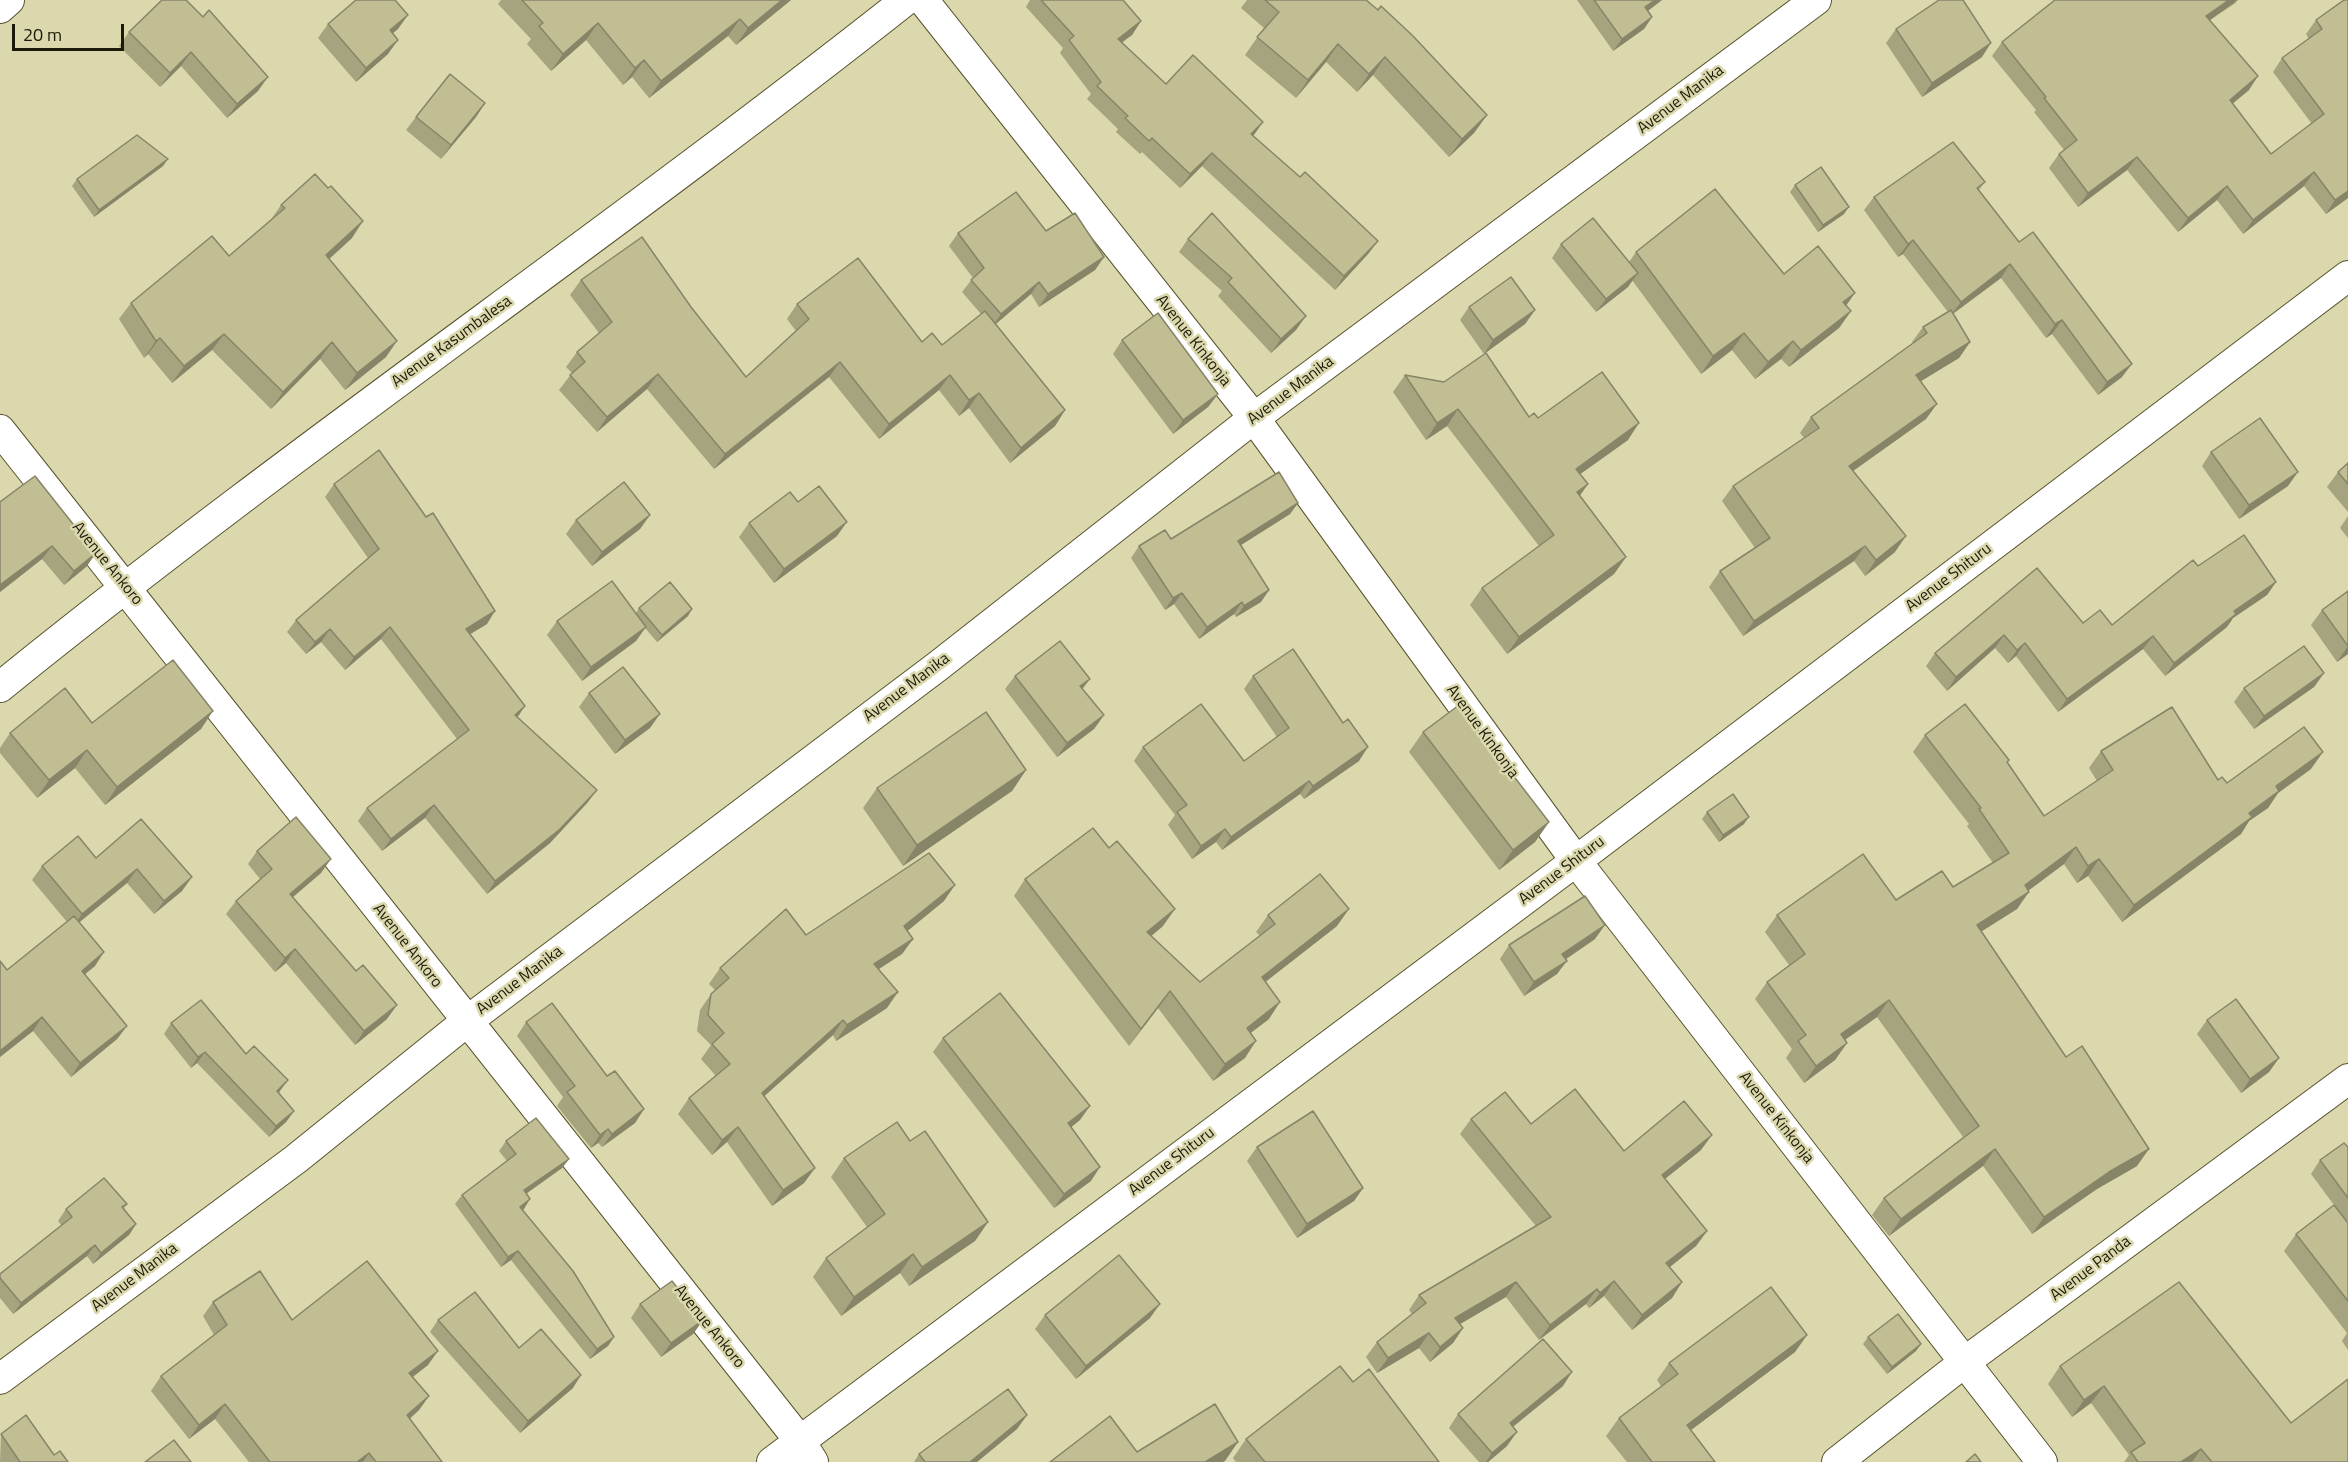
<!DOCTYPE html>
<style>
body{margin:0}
#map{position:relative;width:2348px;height:1462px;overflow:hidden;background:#dbd8ad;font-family:"Titillium Web",sans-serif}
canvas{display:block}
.scale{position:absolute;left:12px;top:24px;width:112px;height:27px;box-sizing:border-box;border:3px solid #1b1a0a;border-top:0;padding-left:8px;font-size:18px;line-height:21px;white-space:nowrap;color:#1b1a0a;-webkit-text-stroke:4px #dbd8ad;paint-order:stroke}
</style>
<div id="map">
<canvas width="2348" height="1462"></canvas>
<div class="scale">20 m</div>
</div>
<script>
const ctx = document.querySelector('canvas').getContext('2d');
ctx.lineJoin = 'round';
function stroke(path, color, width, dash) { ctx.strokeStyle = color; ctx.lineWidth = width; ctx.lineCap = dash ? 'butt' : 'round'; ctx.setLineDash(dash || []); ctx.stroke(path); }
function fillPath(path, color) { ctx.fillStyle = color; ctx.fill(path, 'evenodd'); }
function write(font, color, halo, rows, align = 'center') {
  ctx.font = font + ' "Titillium Web",sans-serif'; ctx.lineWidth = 5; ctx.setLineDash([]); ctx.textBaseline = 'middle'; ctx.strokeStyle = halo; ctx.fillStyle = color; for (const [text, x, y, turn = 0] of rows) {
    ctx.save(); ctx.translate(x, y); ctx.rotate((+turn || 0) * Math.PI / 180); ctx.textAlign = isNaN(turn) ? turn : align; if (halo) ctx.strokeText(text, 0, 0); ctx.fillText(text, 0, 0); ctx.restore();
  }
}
const street = new Path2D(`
 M923 0 1254 418 1576 861 2042 1462
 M0 8 9 0
 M0 430 800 1441 813 1462
 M0 687C295 448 609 235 906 0
 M0 1379 296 1159 466 1022 938 666 1254 418 1816 0
 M772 1462 1576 861 2348 276
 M1837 1462 1966 1361 2348 1079`);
stroke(street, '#57532d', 32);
stroke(street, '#fff', 30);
fillPath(new Path2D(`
 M162 0 258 91 227 118 181 66 160 87 119 46 129 32Z
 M501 0H791L736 45 728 36 649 98 632 77 623 85 586 40 551 71 527 44 531 39 498 4Z
 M1030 0H1123L1141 21 1132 35 1122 42 1166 84 1253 136 1300 177 1378 241 1368 254 1335 290 1202 166 1180 188 1142 152 1140 154 1116 132 1118 129 1087 99 1091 94 1060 53 1063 48 1026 7Z
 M1247 0H1366L1487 115 1474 133 1449 157 1373 75 1357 92 1326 62 1296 98 1245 55 1264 28 1241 8Z
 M1577 0H1662L1648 11 1652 17 1644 29 1613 51Z
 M2344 0 2348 198 2326 214 2304 186 2243 234 2217 200 2178 232 2127 170 2078 207 2049 168 2059 154 2064 150 2034 112 2036 110 1992 56 2002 42 2237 2 2210 20 2249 90 2232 104 2271 154 2312 124 2273 72 2282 58 2309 39 2306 34 2316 20Z
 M328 24 398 29 392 33 388 54 356 82 318 38Z
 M1896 29 1982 57 1922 97 1886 43Z
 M485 103 476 117 441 159 406 130 416 117Z
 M163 166 94 217 72 186 77 179Z
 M1985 182 1979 190 2122 377 2098 395 2052 334 2046 338 2001 278 1953 314 1970 342 1959 358 1920 381 1926 419 1853 471 1895 552 1865 576 1854 561 1743 636 1709 587 1720 571 1755 548 1722 501 1733 486 1804 438 1800 433 1811 417 1913 343 1912 342 1923 327 1948 312 1903 254 1898 257 1864 210 1874 197Z
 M1795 185 1844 214 1818 232 1790 192Z
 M281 205 352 238 329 259 386 357 345 390 320 359 271 409 212 350 172 383 148 354 144 358 119 319 131 303 229 256 270 221Z
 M1046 231 1104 257 1095 270 1039 307 1031 294 996 324 1065 410 1055 426 1010 463 969 408 959 416 939 390 879 439 829 377 714 469 647 389 597 432 559 390 572 373 566 367 577 352 599 333 570 295 581 280 691 307 746 377 796 331 787 319 797 304 922 342 942 345 981 314 962 292 973 278 949 246 958 233Z
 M1188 239 1296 330 1271 353 1218 296 1222 291 1179 252Z
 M1561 244 1629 262 1636 252 1784 274 1846 305 1851 311 1839 328 1789 367 1781 359 1755 379 1732 350 1701 374 1632 280 1628 287 1596 312 1552 258Z
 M1469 307 1535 310 1525 324 1484 354 1460 320Z
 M1122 340 1218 394 1208 407 1173 434 1113 354Z
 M1405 375 1529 417 1538 418 1628 440 1580 474 1588 484 1580 495 1626 557 1614 574 1507 654 1470 605 1482 588 1539 546 1447 426 1426 440 1393 392Z
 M2211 452 2288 486 2239 519 2202 466Z
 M2348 463V512L2327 487 2338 472Z
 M334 484 487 624 470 634 517 717 588 802 550 843 487 894 425 818 382 851 358 821 367 808 457 739 381 639 345 670 321 642 306 654 287 632 296 620 368 558 325 497Z
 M0 502 96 553 86 567 64 585 42 559 0 592Z
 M798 502 837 536 774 583 739 537 749 523Z
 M1298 503 1290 514 1241 545 1269 590 1261 602 1236 617 1234 614 1199 639 1174 604 1165 610 1131 558 1139 546 1171 539Z
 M650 515 640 529 592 566 566 534 576 520Z
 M2348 516V538L2340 528Z
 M2198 566 2276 582 2267 595 2233 618 2227 627 2165 676 2143 649 2058 712 2016 656 2008 663 1995 648 1947 691 1926 666 1935 653 2037 568 2083 623 2112 625Z
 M2348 591V654L2337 662 2311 625 2322 610Z
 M639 608 688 616 657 642 645 628 636 641 582 681 547 635 557 621 636 613Z
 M2324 673 2314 687 2254 729 2234 702 2244 688Z
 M1015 676 1104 715 1094 729 1057 757 1005 689Z
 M1253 676 1359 761 1304 799 1300 794 1222 850 1216 842 1192 859 1168 825 1175 815 1134 761 1143 747 1244 761 1277 737 1244 689Z
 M589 693 650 728 615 754 579 707Z
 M92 723 201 729 105 805 75 768 37 798 0 753V748L10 733Z
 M1423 732 1549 822 1535 842 1499 870 1409 752Z
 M1925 735 2009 760 2007 763 2044 816 2097 781 2089 768 2101 751 2218 780 2227 783 2311 769 2278 793 2268 808 2249 821 2241 834 2122 922 2088 876 2077 883 2064 864 2028 891 2017 909 1981 931 2137 1166 2097 1189 2032 1234 1983 1166 1889 1236 1872 1215 1884 1198 1963 1137 1877 1017 1845 1040 1847 1043 1835 1060 1804 1083 1786 1058 1792 1049 1755 999 1767 982 1789 965 1765 932 1777 915 1896 900 1953 887 1993 863 1967 826 1969 824 1913 752Z
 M1026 770 1012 791 903 866 863 808 877 788Z
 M1707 812 1744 824 1719 842 1702 819Z
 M141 819 182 891 154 914 127 883 80 922 95 966 84 974 127 1026 117 1039 71 1077 33 1031 0 1057V961L7 970 67 922 32 880 42 866 96 858Z
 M257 851 321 873 292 898 387 1019 355 1045 286 963 275 972 226 914 236 901 260 879 248 864Z
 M1025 879 1163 926 1151 936 1200 982 1260 936 1256 932 1268 915 1337 926 1265 982 1269 1019 1250 1033 1245 1058 1213 1081 1158 1008 1129 1046 1014 896Z
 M944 901 907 931 913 939 902 954 879 969 887 1008 836 1041 833 1035 764 1096 815 1168 804 1183 772 1206 727 1142 712 1155 678 1114 689 1098 716 1076 701 1059 711 1045 697 1031 700 1010 711 994 715 990 709 984 720 968 806 935Z
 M1595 939 1566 959 1557 974 1524 996 1500 959 1509 945Z
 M2207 1020 2279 1058 2269 1072 2241 1093 2197 1034Z
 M526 1022 607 1076 644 1109 635 1123 602 1147 598 1143 591 1148 557 1106 563 1097 517 1036Z
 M171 1023 246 1054 280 1091 279 1093 294 1111 286 1122 269 1137 197 1063 191 1068 164 1034Z
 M943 1038 1080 1120 1071 1127 1091 1181 1054 1208 933 1052Z
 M1471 1119 1531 1124 1624 1151 1701 1150 1665 1179 1707 1231 1696 1246 1670 1267 1682 1282 1672 1298 1632 1330 1604 1296 1589 1308 1586 1304 1539 1340 1506 1297 1460 1324 1463 1328 1453 1343 1430 1362 1419 1348 1377 1373 1366 1357 1377 1342 1412 1314 1409 1310 1419 1295 1536 1226 1460 1134Z
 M506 1141 569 1159 562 1168 526 1194 524 1209 523 1210 614 1337 608 1346 590 1359 511 1260 501 1267 455 1204 462 1195 507 1161 499 1151Z
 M910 1141 988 1222 975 1241 909 1286 900 1273 841 1316 813 1277 826 1258 867 1227 831 1177 844 1158Z
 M1257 1147 1363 1188 1354 1201 1297 1238 1247 1161Z
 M2348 1147V1220L2347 1221 2348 1223V1350L2342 1341 2347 1333 2284 1251 2296 1234 2334 1205 2311 1174 2320 1160Z
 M127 1204 124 1208 136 1224 129 1235 93 1264 87 1256 13 1314 0 1298V1274L62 1226 58 1221 66 1209Z
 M213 1302 292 1320 428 1365 413 1377 429 1396 419 1410 410 1419 442 1462H249L215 1419 189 1439 151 1391 161 1376 214 1335 203 1316Z
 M640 1304 703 1320 693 1334 661 1357 631 1318Z
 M1045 1315 1150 1318 1076 1379 1035 1329Z
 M438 1320 519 1348 573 1388 520 1433 430 1332Z
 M1807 1335 1795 1352 1691 1430 1715 1462H1627L1606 1436 1619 1418 1661 1386 1657 1380 1669 1363Z
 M1868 1337 1921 1344 1916 1351 1887 1374 1863 1344Z
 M2060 1366 2291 1423 2348 1462H2124L2129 1455 2091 1403 2072 1417 2048 1384Z
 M1353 1382 1439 1462H1236L1233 1458 1246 1439Z
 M1563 1386 1513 1427 1507 1446 1488 1462H1479L1449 1428 1458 1414Z
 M1027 1415 1017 1429 977 1462H914L919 1454Z
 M1 1434 54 1455 68 1462H0Z`), '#a6a37f');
fillPath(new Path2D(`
 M782 0H791L736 45 748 28Z
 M1655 0H1662L1637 19 1645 7Z
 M2229 0H2238L2196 30 2206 16Z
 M408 15 398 29 380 44 390 30Z
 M1652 17 1644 29 1613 51 1622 39Z
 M740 19 728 36 649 98 661 81Z
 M1141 21 1132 35 1109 52 1118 39Z
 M598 23 586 40 551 71 563 54Z
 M398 40 388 54 356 82 366 68Z
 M1991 43 1982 57 1922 97 1932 83Z
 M1338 44 1326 62 1296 98 1308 80Z
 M191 52 181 66 160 87 170 73Z
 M1385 57 1373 75 1357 92 1369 74Z
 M644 60 632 77 623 85 635 68Z
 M2258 76 2249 90 2220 114 2230 100Z
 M268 77 258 91 227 118 237 104Z
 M485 103 476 117 441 159 451 145Z
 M1487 115 1474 133 1449 157 1462 139Z
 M1263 122 1254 135 1242 148 1251 134Z
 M1212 153 1202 166 1180 188 1190 174Z
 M2137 157 2127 170 2078 207 2088 193Z
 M168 159 163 166 94 217 99 210Z
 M2314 172 2304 186 2243 234 2253 220Z
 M2227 186 2217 200 2178 232 2188 218Z
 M2348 191V198L2326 214 2335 200Z
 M1849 207 1844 214 1818 232 1823 225Z
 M363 221 352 238 315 272 326 255Z
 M1913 240 1903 254 1898 257 1908 244Z
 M1378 241 1368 254 1335 290 1344 276Z
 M1104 257 1095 270 1039 307 1048 294Z
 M2010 264 2001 278 1951 315 1961 302Z
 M1638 273 1628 287 1596 312 1606 299Z
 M1039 282 1031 294 992 327 1001 314Z
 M1855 293 1843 310V302Z
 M1535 310 1525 324 1484 354 1493 340Z
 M1851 311 1839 328 1789 367 1801 350Z
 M1306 316 1296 330 1271 353 1281 339Z
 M2062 320 2052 334 2046 338 2055 324Z
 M1744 333 1732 350 1701 374 1713 356Z
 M224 334 212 350 172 383 184 366Z
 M160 338 148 354 144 358 156 341Z
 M397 341 386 357 345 390 357 373Z
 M1793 341 1781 359 1755 379 1768 362Z
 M332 342 320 359 271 409 283 392Z
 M1970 342 1959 358 1905 391 1916 375Z
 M840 362 829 377 714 469 725 454Z
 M2132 364 2122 377 2098 395 2107 382Z
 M658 374 647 389 597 432 607 417Z
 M950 375 939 390 879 439 889 424Z
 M979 393 969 408 959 416 969 400Z
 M1218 394 1208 407 1173 434 1183 420Z
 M1937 404 1926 419 1839 481 1849 466Z
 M1458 409 1447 426 1426 440 1437 423Z
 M1065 410 1055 426 1010 463 1021 448Z
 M1639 423 1628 440 1565 485 1576 469Z
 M2298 472 2288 486 2239 519 2249 505Z
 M1588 484 1576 501 1577 492Z
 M1298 503 1290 514 1230 552 1238 541Z
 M650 515 640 529 592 566 602 552Z
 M847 522 837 536 774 583 784 569Z
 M1906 536 1895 552 1865 576 1876 560Z
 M52 546 42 559 0 592V585Z
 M1865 546 1854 561 1743 636 1754 621Z
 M96 553 86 567 64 585 74 571Z
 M1626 557 1614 574 1507 654 1519 637Z
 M2276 582 2267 595 2233 618 2227 627 2165 676 2174 663 2234 611Z
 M1269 590 1261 602 1236 617 1244 606Z
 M1182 593 1174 604 1165 610 1173 598Z
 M1242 602 1234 614 1199 639 1207 627Z
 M692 609 688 616 657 642 662 635Z
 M495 611 487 624 457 642 466 629Z
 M390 627 381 639 345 670 354 657Z
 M646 627 636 641 582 681 591 667Z
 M330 629 321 642 306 654 315 642Z
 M2004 635 1995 648 1947 691 1956 677Z
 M2153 636 2143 649 2058 712 2067 699Z
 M2025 643 2016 656 2008 663 2017 650Z
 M2348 646V654L2337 662Z
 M2324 673 2314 687 2254 729 2264 716Z
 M1090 679 1080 692V686Z
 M525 706 517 718 515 715Z
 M213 711 201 729 105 805 117 787Z
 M660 714 650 728 615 754 625 740Z
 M1104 715 1094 729 1057 757 1067 743Z
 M1368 747 1359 761 1304 799 1313 786Z
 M87 750 75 768 37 798 49 780Z
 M2323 752 2311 769 2278 793 2268 808 2249 821 2241 834 2122 922 2134 905 2249 813 2276 786Z
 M1026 770 1012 791 903 866 917 845Z
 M1309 781 1300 794 1222 850 1231 837Z
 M597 790 588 802 550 843 487 894 495 881Z
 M434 805 425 818 382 851 391 839Z
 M1749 817 1744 824 1719 842 1723 835Z
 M1549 822 1535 842 1499 870 1513 850Z
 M1225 829 1216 842 1192 859 1201 846Z
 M2076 847 2064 864 2017 899 2029 892 2017 909 1965 942 1977 925 2025 885Z
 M331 859 321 873 280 908 290 894Z
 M2099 859 2088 876 2077 883 2088 866Z
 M137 869 127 883 72 928 82 914Z
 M192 877 182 891 154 914 164 901Z
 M955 885 944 901 894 942 904 926Z
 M1175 909 1163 926 1136 949 1147 932Z
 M1349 909 1337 926 1250 994 1262 977Z
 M1605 925 1595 939 1553 968 1562 954Z
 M913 939 902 954 863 979 874 964Z
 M295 949 286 963 275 972 285 958Z
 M104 952 95 966 72 985 82 971Z
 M1567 961 1557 974 1524 996 1534 982Z
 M1170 991 1158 1008 1129 1046 1141 1029Z
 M898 992 887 1008 836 1041 847 1025Z
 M1889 1000 1877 1017 1829 1051 1841 1034Z
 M1280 1002 1269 1019 1235 1045 1247 1028Z
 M397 1005 387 1019 355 1045 364 1031Z
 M42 1017 33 1031 0 1057V1051Z
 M843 1020 833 1035 751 1108 762 1093Z
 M127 1026 117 1039 71 1077 80 1063Z
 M1256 1041 1245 1058 1213 1081 1225 1064Z
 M1847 1043 1835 1060 1804 1083 1816 1066Z
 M205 1052 197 1063 191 1068 198 1057Z
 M2279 1058 2269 1072 2241 1093 2250 1079Z
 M288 1080 280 1091 269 1102 277 1091Z
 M1090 1106 1080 1120 1059 1137 1068 1123Z
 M644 1109 635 1123 602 1147 612 1134Z
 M294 1111 286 1122 269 1137 276 1126Z
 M738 1127 727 1142 712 1155 722 1140Z
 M608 1129 598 1143 591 1148 600 1135Z
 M1712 1135 1701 1150 1651 1190 1662 1175Z
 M1995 1149 1983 1166 1889 1236 1901 1219Z
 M2149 1149 2137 1166 2097 1189 2032 1234 2044 1217 2109 1172Z
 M569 1159 562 1168 517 1200 524 1190Z
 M1100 1167 1091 1181 1054 1208 1064 1194Z
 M815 1168 804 1183 772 1206 783 1190Z
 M1363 1188 1354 1201 1297 1238 1307 1224Z
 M530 1199 524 1209 514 1216 520 1207Z
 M988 1222 975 1241 909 1286 922 1267Z
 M136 1224 129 1235 93 1264 101 1253Z
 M1707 1231 1696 1246 1656 1278 1666 1263Z
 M95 1245 87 1256 13 1314 21 1303Z
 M518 1251 511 1260 501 1267 508 1257Z
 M913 1254 900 1273 841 1316 854 1297Z
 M1614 1281 1604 1296 1589 1308 1600 1293Z
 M1516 1282 1506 1297 1445 1333 1455 1318Z
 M1682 1282 1672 1298 1632 1330 1642 1315Z
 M1597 1289 1586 1304 1539 1340 1550 1325Z
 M1160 1304 1150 1318 1076 1379 1086 1366Z
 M703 1320 693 1334 661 1357 671 1343Z
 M1463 1328 1453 1343 1430 1362 1440 1347Z
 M1429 1333 1419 1348 1377 1373 1388 1358Z
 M1807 1335 1795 1352 1675 1442 1687 1425Z
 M614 1337 608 1346 590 1359 597 1349Z
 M1921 1344 1916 1351 1887 1374 1892 1367Z
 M438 1351 428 1365 399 1387 409 1373Z
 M1572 1372 1563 1386 1500 1437 1510 1423Z
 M581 1375 573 1388 520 1433 528 1421Z
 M2104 1386 2091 1403 2072 1417 2084 1400Z
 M429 1396 419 1410 397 1429 407 1415Z
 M225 1404 215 1419 189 1439 199 1425Z
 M1027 1415 1017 1429 977 1462H970Z
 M1517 1432 1507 1446 1488 1462H1486L1492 1453Z
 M1238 1442 1225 1461 1223 1462H1205Z
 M2201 1449 2192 1462H2181Z
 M369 1453 363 1462H357Z`), '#878568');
const building = new Path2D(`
 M162 0H186L203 17 209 10 268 77 237 104 191 52 170 73 129 32Z
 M356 0H395L408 15 390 30 398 40 366 68 328 24Z
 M522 0H782L748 28 740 19 661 81 644 60 635 68 598 23 563 54 539 26 543 23Z
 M1041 0H1123L1141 21 1118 39 1166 84 1193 55 1263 122 1251 134 1300 177 1305 172 1378 241 1344 276 1212 153 1190 174 1152 138 1149 141 1125 118 1128 116 1097 86 1101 82 1069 40 1074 36Z
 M1265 0H1366L1378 10 1381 6 1413 36 1487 115 1462 139 1385 57 1369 74 1338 44 1308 80 1257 37 1279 12Z
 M1594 0H1655L1645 7 1652 17 1622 39Z
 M1939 0H1963L1991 43 1932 83 1896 29Z
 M2055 0H2229L2206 16 2258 76 2230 100 2271 154 2324 114 2282 58 2322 29 2316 20 2344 0H2348V191L2335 200 2314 172 2253 220 2227 186 2188 218 2137 157 2088 193 2059 154 2077 140 2044 98 2046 97 2002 42Z
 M450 74 485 103 451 145 416 117Z
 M137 135 168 159 99 210 77 179Z
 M1953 142 1985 182 1977 188 2019 242 2033 232 2132 364 2107 382 2062 320 2055 324 2010 264 1961 302 1913 240 1908 244 1874 197Z
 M1821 167 1849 207 1823 225 1795 185Z
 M315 174 328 188 331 186 363 221 326 255 397 341 357 373 332 342 283 392 224 334 184 366 160 338 156 341 131 303 212 236 229 256 285 208 281 205Z
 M1715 189 1784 274 1818 246 1855 293 1843 302 1851 311 1801 350 1793 341 1768 362 1744 333 1713 356 1636 252Z
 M1016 192 1046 231 1075 213 1104 257 1048 294 1039 282 1001 314 971 280 984 268 958 233Z
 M1212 213 1306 316 1281 339 1228 282 1232 278 1188 239Z
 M1593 218 1638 273 1606 299 1561 244Z
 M642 237 691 307 746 377 809 319 797 304 858 258 922 342 932 333 942 345 985 311 1065 410 1021 448 979 393 969 400 950 375 889 424 840 362 725 454 658 374 607 417 570 375 585 362 577 352 612 322 581 280Z
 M1511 277 1535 310 1493 340 1469 307Z
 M1951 310 1970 342 1916 375 1937 404 1849 466 1906 536 1876 560 1865 546 1754 621 1720 571 1770 538 1733 486 1819 428 1811 417 1927 333 1923 327Z
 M1158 313 1218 394 1183 420 1122 340Z
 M1486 353 1529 417 1534 413 1538 418 1602 372 1639 423 1576 469 1588 484 1577 492 1626 557 1519 637 1482 588 1554 535 1458 409 1437 423 1405 375 1444 382Z
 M2260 418 2298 472 2249 505 2211 452Z
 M379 450 426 517 433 513 495 611 466 629 525 706 515 715 597 790 559 830 495 881 434 805 391 839 367 808 469 730 390 627 354 657 330 629 315 642 296 620 379 549 334 484Z
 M2348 463V484L2338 472Z
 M1279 472 1298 503 1238 541 1269 590 1244 606 1242 602 1207 627 1182 593 1173 598 1139 546 1165 530 1171 539Z
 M35 476 96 553 74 571 52 546 0 585V502Z
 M624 482 650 515 602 552 576 520Z
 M819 486 847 522 784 569 749 523 790 492 798 502Z
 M2244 535 2276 582 2234 611 2236 614 2174 663 2153 636 2067 699 2025 643 2017 650 2004 635 1956 677 1935 653 2037 568 2083 623 2100 610 2112 625 2193 560 2198 566Z
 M612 581 646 627 591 667 557 621Z
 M670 582 692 609 662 635 639 608Z
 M2348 591V646L2322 610Z
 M1060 641 1090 679 1080 686 1104 715 1067 743 1015 676Z
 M2304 646 2324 673 2264 716 2244 688Z
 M1293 649 1343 723 1348 719 1368 747 1313 786 1309 781 1231 837 1225 829 1201 846 1177 812 1187 805 1143 747 1201 704 1244 761 1289 728 1253 676Z
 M173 660 213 711 117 787 87 750 49 780 10 733 65 688 92 723Z
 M623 667 660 714 625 740 589 693Z
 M1965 704 2009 760 2007 762 2044 816 2113 770 2101 751 2172 707 2218 780 2222 777 2227 783 2304 727 2323 752 2276 786 2279 791 2249 813 2252 817 2134 905 2099 859 2088 866 2076 847 2025 885 2029 892 1977 925 2066 1057 2082 1046 2149 1149 2109 1172 2044 1217 1995 1149 1901 1219 1884 1198 1979 1126 1889 1000 1841 1034 1847 1043 1816 1066 1798 1041 1806 1035 1767 982 1805 954 1777 915 1863 854 1896 900 1942 871 1953 887 2009 853 1979 809 1981 808 1925 735Z
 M1459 705 1549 822 1513 850 1423 732Z
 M986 712 1026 770 917 845 877 788Z
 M1733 794 1749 817 1723 835 1707 812Z
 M296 817 331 859 290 894 356 971 363 965 397 1005 364 1031 295 949 285 958 236 901 272 869 257 851Z
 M141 819 192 877 164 901 137 869 82 914 42 866 78 836 96 858Z
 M1093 828 1109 848 1117 841 1175 909 1147 932 1200 982 1275 924 1268 915 1320 874 1349 909 1262 977 1280 1002 1247 1028 1256 1041 1225 1064 1170 991 1141 1029 1025 879Z
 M929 853 955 885 904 926 913 939 874 964 898 992 847 1025 843 1020 762 1093 815 1168 783 1190 738 1127 722 1140 689 1098 730 1064 712 1044 724 1033 708 1015 711 994 729 978 720 968 786 909 806 935Z
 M1585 896 1605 925 1562 954 1567 961 1534 982 1509 945Z
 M74 916 104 952 82 971 127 1026 80 1063 42 1017 0 1051V961L7 970Z
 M1000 993 1090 1106 1068 1123 1100 1167 1064 1194 943 1038Z
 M2236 999 2279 1058 2250 1079 2207 1020Z
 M201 1000 246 1054 254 1046 288 1080 277 1091 294 1111 276 1126 205 1052 198 1057 171 1023Z
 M552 1003 607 1076 615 1071 644 1109 612 1134 608 1129 600 1135 567 1092 575 1086 526 1022Z
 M1575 1089 1624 1151 1684 1101 1712 1135 1662 1175 1707 1231 1666 1263 1682 1282 1642 1315 1614 1281 1600 1293 1597 1289 1550 1325 1516 1282 1455 1318 1463 1328 1440 1347 1429 1333 1388 1358 1377 1342 1426 1303 1419 1295 1551 1217 1471 1119 1505 1092 1531 1124Z
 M1313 1111 1363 1188 1307 1224 1257 1147Z
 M536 1118 569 1159 524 1190 530 1199 520 1207 573 1271 614 1337 597 1349 518 1251 508 1257 462 1195 516 1154 506 1141Z
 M897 1122 910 1141 925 1131 988 1222 922 1267 913 1254 854 1297 826 1258 885 1214 844 1158Z
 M2344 1143 2348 1147V1198L2320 1160Z
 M104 1178 127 1204 122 1207 136 1224 101 1253 95 1245 21 1303 0 1278V1274L72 1217 66 1209Z
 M2334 1205 2348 1223V1301L2296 1234Z
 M1119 1255 1160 1304 1086 1366 1045 1315Z
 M367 1261 438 1351 409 1373 429 1396 407 1415 442 1462H376L369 1453 357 1462H270L225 1404 199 1425 161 1376 227 1325 213 1302 260 1271 292 1320Z
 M672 1281 703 1320 671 1343 640 1304Z
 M2179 1282 2291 1423 2348 1379V1462H2212L2201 1449 2181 1462H2138L2131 1452 2145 1443 2104 1386 2084 1400 2060 1366Z
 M1771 1287 1807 1335 1687 1425 1715 1462H1652L1619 1418 1678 1374 1669 1363Z
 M475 1292 519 1348 541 1329 581 1375 528 1421 438 1320Z
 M1898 1314 1921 1344 1892 1367 1868 1337Z
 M1543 1339 1572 1372 1510 1423 1517 1432 1492 1453 1458 1414Z
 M1340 1366 1353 1382 1369 1369 1439 1462H1265L1246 1439Z
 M1008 1389 1027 1415 970 1462H925L919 1454Z
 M1215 1404 1238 1442 1205 1462H1050L1110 1416 1137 1452Z
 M26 1415 54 1455 60 1451 68 1462H20L1 1434Z
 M174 1440 191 1462H145Z
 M1975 1454 1981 1462H1966Z`);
fillPath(building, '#c1be94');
stroke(building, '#878568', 1.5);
write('16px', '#1b1a0a', '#dbd8ad', [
 ["Avenue Manika",1681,100,-37],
 ["Avenue Kinkonja",1193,341,52],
 ["Avenue Kasumbalesa",452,342,-36],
 ["Avenue Manika",1291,391,-37],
 ["Avenue Ankoro",107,564,51],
 ["Avenue Shituru",1949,578,-37],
 ["Avenue Manika",907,688,-37],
 ["Avenue Kinkonja",1482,732,54],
 ["Avenue Shituru",1562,871,-37],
 ["Avenue Ankoro",407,946,52],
 ["Avenue Manika",520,981,-37],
 ["Avenue Kinkonja",1776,1118,52],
 ["Avenue Shituru",1172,1162,-37],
 ["Avenue Panda",2091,1269,-37],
 ["Avenue Manika",135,1278,-37],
 ["Avenue Ankoro",709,1327,51]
]);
</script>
